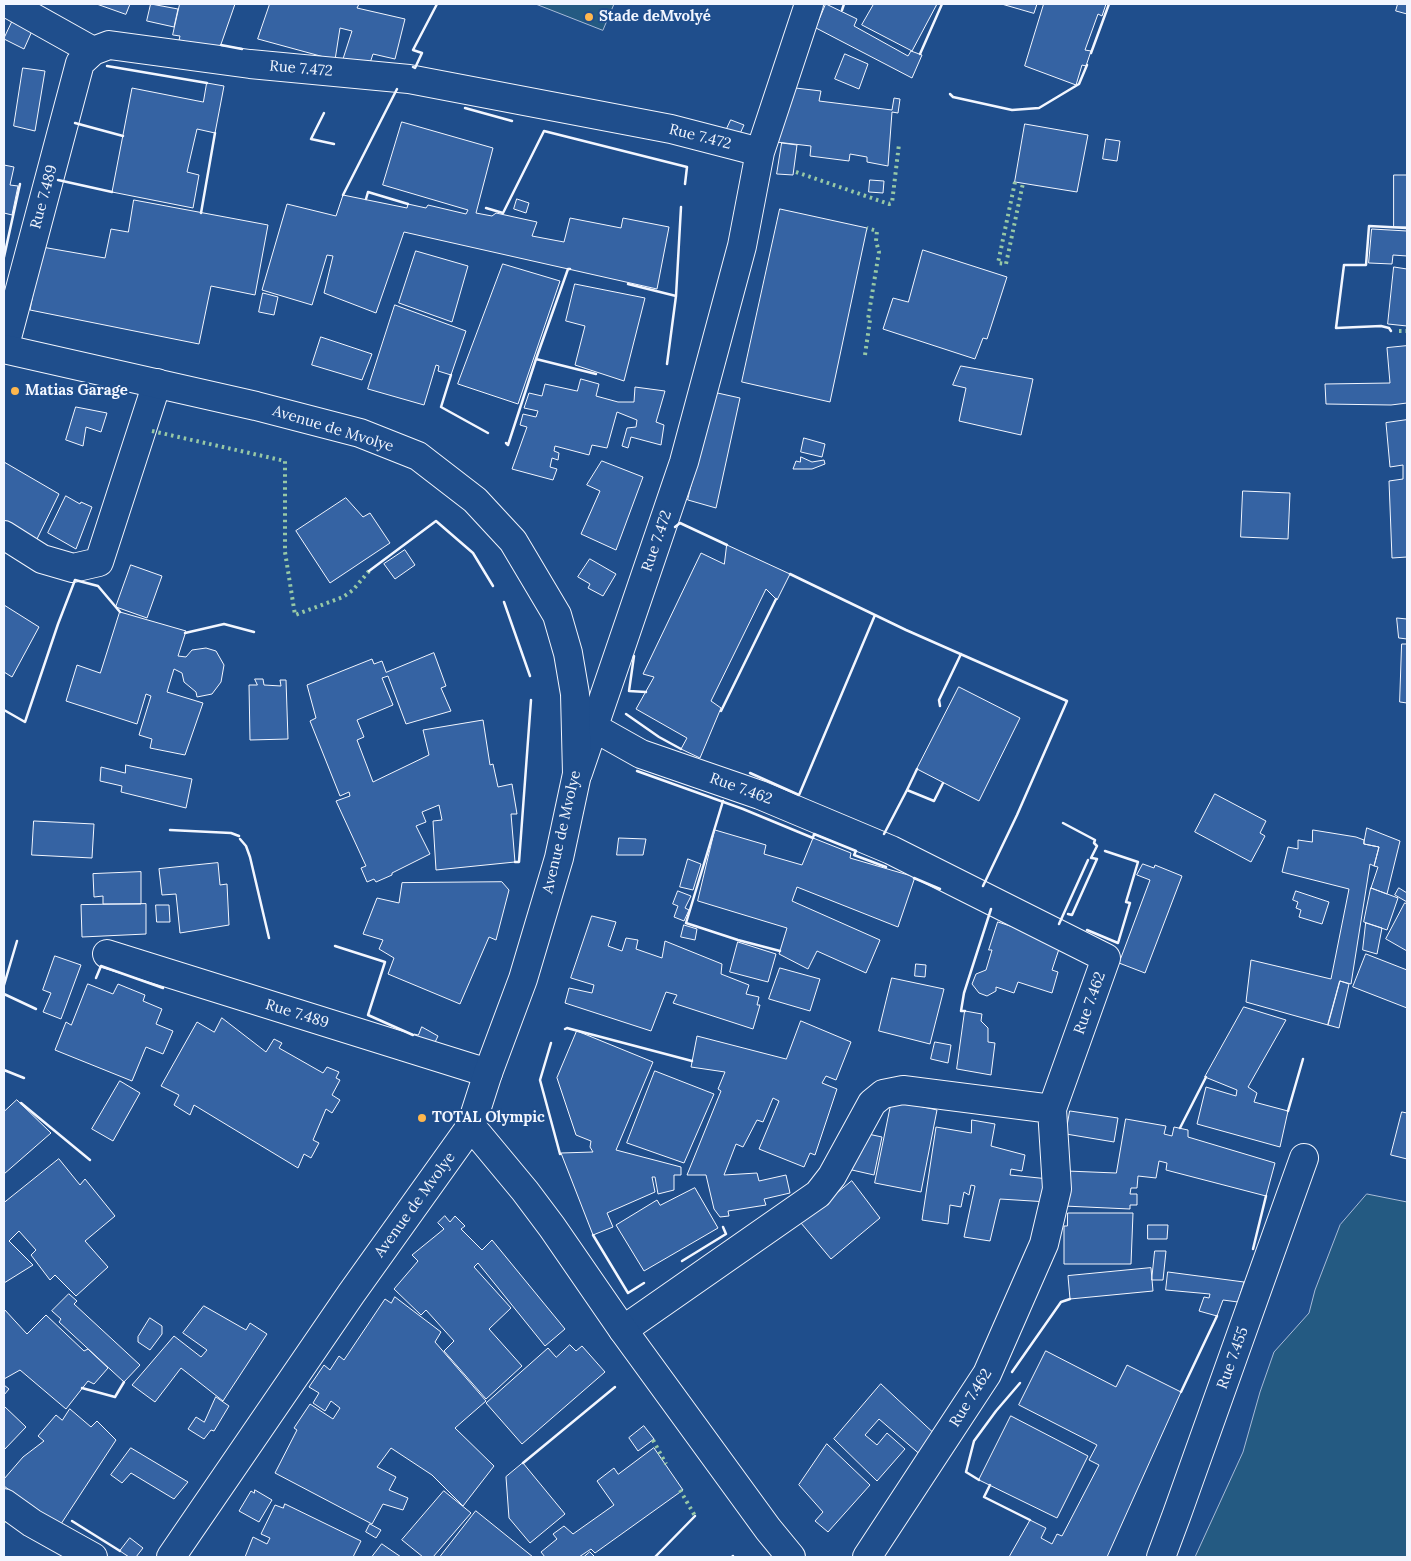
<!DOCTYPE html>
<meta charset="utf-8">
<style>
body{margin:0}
#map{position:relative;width:1411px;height:1561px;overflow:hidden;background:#1f4e8c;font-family:Lora,serif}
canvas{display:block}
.frame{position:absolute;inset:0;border:5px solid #f2f6ff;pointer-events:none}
</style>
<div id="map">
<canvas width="1411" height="1561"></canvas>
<div class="frame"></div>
</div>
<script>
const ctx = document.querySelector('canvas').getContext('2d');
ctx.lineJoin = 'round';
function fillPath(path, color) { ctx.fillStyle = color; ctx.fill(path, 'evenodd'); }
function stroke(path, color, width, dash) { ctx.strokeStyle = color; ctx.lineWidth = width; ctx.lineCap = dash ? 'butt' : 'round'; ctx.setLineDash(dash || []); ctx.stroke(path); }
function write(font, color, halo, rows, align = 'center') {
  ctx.font = font + ' Lora,serif'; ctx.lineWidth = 4; ctx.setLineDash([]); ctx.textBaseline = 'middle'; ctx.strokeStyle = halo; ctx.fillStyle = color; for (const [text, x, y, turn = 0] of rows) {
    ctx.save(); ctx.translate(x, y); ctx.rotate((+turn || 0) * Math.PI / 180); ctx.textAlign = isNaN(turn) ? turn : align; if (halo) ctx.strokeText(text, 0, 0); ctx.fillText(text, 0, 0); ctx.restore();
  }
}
const green = new Path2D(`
 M536 4H614L603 30Z
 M1367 1194 1407 1202V1557H1195L1243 1452 1260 1392 1274 1352 1309 1313 1315 1290 1340 1225Z`);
fillPath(green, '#245a82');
stroke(green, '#a8bbd7', 1);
const building = new Path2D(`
 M97 4H130L126 14Z
 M151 4 178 9 174 27 147 21Z
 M180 4H235L219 50 179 40 180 36 173 35Z
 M270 4H359L357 8 405 19 395 59 373 54 369 66 342 62 352 31 340 28 335 60 258 39Z
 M826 4 857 19 854 26 908 56 911 51 922 55 912 78 816 28Z
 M874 4H937L912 51 862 25Z
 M1002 4H1037L1034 13Z
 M1044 4H1106L1102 16 1098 14 1085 50 1091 51 1086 66 1082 65 1076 85 1025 66Z
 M1398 4H1407V14L1396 11Z
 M12 22 32 31 24 49 4 39Z
 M845 54 868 64 859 89 835 79Z
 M23 68 45 71 35 131 14 126Z
 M207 83 224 86 215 133 197 129 187 172 199 175 193 208 112 192 132 88 203 102Z
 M787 87 821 91 819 101 892 110 894 98 900 99 898 113 892 112 888 166 867 162V157L850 154 849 161 810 156 811 146 776 142Z
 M731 120 744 125 737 140 724 135Z
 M402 122 493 148 476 213 492 216 496 213 537 222 532 236 564 242 570 218 621 228 623 218 669 227 657 289 404 232 376 313 324 293 333 256 327 255 312 305 262 290 287 204 336 216 343 195 407 208 408 204 426 208 428 205 466 214 468 210 383 185Z
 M1025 124 1088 135 1077 192 1015 182Z
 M1106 139 1120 141 1117 161 1103 159Z
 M782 143 797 145 793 175 777 174Z
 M4 165 14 167 10 185 18 186 12 215 4 213Z
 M1394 175H1407V227H1394Z
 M870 180 884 181 883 193 869 192Z
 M517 199 529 203 526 213 514 209Z
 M134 200 268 225 255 295 211 286 199 344 30 310 42 247 105 258 111 229 128 232Z
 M780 209 867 228 830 402 742 382Z
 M1372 229 1407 231V256L1393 255 1392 264 1369 263Z
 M923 250 1007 277 987 339 983 338 975 359 883 329 893 298 908 302Z
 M416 251 468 266 452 322 399 303Z
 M503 264 560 281 518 404 458 384Z
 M1394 267 1407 269V326L1388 324Z
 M575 284 645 298 624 381 575 365 585 326 566 321Z
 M263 293 278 297 274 315 259 312Z
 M395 305 466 331 451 375 438 371 439 366 436 365 424 405 368 389Z
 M321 337 372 354 362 380 312 365Z
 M1407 346V403L1391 405 1326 404 1325 384 1390 383 1387 348Z
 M961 366 1033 379 1021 435 959 421 966 388 953 385Z
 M581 379 599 384 596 396 618 402H634L635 387 665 391 656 422 664 425 661 445 631 437 628 448 622 446 627 428 636 427 637 420 617 412 607 448 592 445 589 455 555 446 554 451 559 453 558 460 552 458 550 467 557 469 553 480 512 469 527 427 520 425 523 414 536 417 538 411 524 408 529 393 542 396 545 384 577 391Z
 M713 392 740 398 716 508 688 500Z
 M76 407 107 413 101 432 86 427 83 446 66 440Z
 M1407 420V557L1392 558 1389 481 1403 479V465L1390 467 1386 423Z
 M804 438 825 444 822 457 801 452Z
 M801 457 812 462 824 460 825 464 812 469H793L796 461 800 462Z
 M602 461 643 477 616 550 581 534 600 491 587 485Z
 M4 462 59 494 36 541 4 523Z
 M1243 491 1290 493 1288 539 1241 537Z
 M66 496 80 504 81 502 92 507 76 549 48 533Z
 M346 498 363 517 370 513 390 543 330 583 296 531Z
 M727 545 790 574 777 600 766 589 711 701 721 708 700 758 681 749 687 738 636 709 654 677 643 674 701 553 724 564Z
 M405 550 415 565 395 579 384 564Z
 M590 559 616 574 603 596 588 588 590 584 578 577Z
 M131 565 162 576 147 618 116 607Z
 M4 605 39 627 12 677 4 672Z
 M120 612 186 631 178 656 186 657 192 650 206 648 216 651 224 665 221 682 212 694 197 697 196 692 184 682 182 673 174 669 167 692 203 703 185 755 150 748 152 739 139 735 151 696 146 694 137 724 66 701 77 665 100 673Z
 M1397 618 1407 619V639L1399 638Z
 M1402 644H1407V703L1400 702Z
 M434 653 446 686 441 688 451 711 406 724 388 676 382 678 393 705 357 720 364 737 357 740 373 782 429 755 423 730 483 720 490 765 493 764 498 787 512 784 517 814H511L515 862 436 870 433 821 442 820 439 805 422 812 426 822 416 826 430 854 392 873V875L376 882 374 879 367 882 361 868 366 866 336 801 350 796 349 792 340 796 310 721 316 718 307 685 372 659 374 664 382 661 386 672Z
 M255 679H263L264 685 281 686 280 680H286L288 739 250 740 249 685H257Z
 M959 687 1020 718 979 801 917 769Z
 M126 765 192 779 186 808 121 792 122 786 100 781 101 767 125 773Z
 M1215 794 1266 821 1260 833 1265 836 1251 862 1195 832Z
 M34 821 94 824 92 858 32 855Z
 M1367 828 1400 841 1387 894 1371 888 1378 867 1374 866 1379 847 1364 844Z
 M715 830 766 845 764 854 802 865 813 838 851 853 850 858 915 877 898 927 797 887 792 901 880 940 866 973 817 951 808 969 779 954 787 928 698 901Z
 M1313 830 1356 837 1364 840V844L1379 847 1374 866 1370 864 1351 984 1340 981 1328 1025 1246 1002 1251 960 1331 979 1349 889 1282 872 1288 847 1298 849V840L1312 842Z
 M619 838 646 839 643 855H617Z
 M688 859 701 864 693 890 680 887Z
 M218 863 220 885 227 884 229 925 180 933 176 894 162 895 159 869Z
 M1143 864 1154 868 1155 865 1182 876 1145 973 1119 963 1150 880 1137 875Z
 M141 872V904H103V896L94 897 93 874Z
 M502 882 509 890 496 940 489 937 460 1004 388 974 394 958 379 949 383 940 363 934 377 898 399 903 402 883Z
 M1371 888 1398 898 1387 930 1364 922Z
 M1399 888 1407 893V902L1395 895Z
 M678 891 691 896 685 908 689 910 684 921 674 917 678 906 673 904Z
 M1296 891 1329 902 1322 924 1299 917 1301 910 1296 908 1298 902 1293 900Z
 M1405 903 1407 904V951L1386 939Z
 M146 904V934L82 937 81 905Z
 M156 905H169L170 922H157Z
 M592 916 616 922 608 946 622 951 626 938 638 940 636 949 662 958 665 941 722 964 721 974 749 985 746 994 759 997 757 1005H760L753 1029 673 1003 677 995 666 992 651 1031 565 1003 569 988 592 993 594 985 571 978Z
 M998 922 1061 943 1052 970 1058 972 1052 993 1018 982 1014 993 996 987V991L987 996 979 993 972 984 976 974 986 970 992 950H989Z
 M1366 923 1382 928 1377 954 1363 950Z
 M684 925 697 929 695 940 681 937Z
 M738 942 776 954 768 982 730 972Z
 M1366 954 1407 970V1008L1353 987Z
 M55 956 81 965 61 1019 43 1012 51 993 43 990Z
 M916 964 926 965 925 977 915 976Z
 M780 968 820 979 810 1011 769 999Z
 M892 978 944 989 930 1044 879 1031Z
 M1340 981 1349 984 1339 1028 1328 1025Z
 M88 984 113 994 118 984 145 995 143 1001 162 1009 156 1024 173 1031 163 1054 146 1047 132 1081 55 1050 66 1022 71 1025Z
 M1244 1007 1286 1020 1248 1087 1257 1093 1254 1102 1288 1111 1280 1147 1197 1124 1206 1087 1236 1096 1237 1090 1205 1077Z
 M965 1011 982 1014 981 1021 988 1028V1042L995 1043 991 1075 957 1069Z
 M222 1018 266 1052 274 1039 282 1043 279 1048 323 1073 327 1067 339 1072 336 1078 340 1080 332 1095 340 1100 332 1113 326 1109 313 1140 319 1143 311 1158 304 1154 298 1168 194 1105 190 1115 174 1105 179 1095 161 1086 197 1022 214 1032Z
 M801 1021 851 1042 836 1080 826 1076 822 1083 837 1089 815 1155 810 1153 804 1167 759 1149 779 1101 773 1098 763 1122 757 1120 743 1147 736 1144 724 1175 757 1173 759 1181 786 1175 790 1193 764 1199 766 1205 728 1211 729 1216 720 1217 714 1209 706 1175H687L721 1091 718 1089 725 1072 691 1067 697 1036 786 1059Z
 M422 1027 438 1036 428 1057 409 1047 414 1034 418 1035Z
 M577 1031 653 1062 616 1150 681 1167V1175H674V1190L658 1194 655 1177H652L655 1192 607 1213 613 1227 593 1235 561 1153 593 1152 590 1147 591 1141 576 1135 557 1078Z
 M935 1042 951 1045 948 1063 931 1059Z
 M655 1071 714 1094 684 1163 627 1143Z
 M120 1081 140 1093 113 1141 92 1129Z
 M17 1100 51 1133 4 1174V1112Z
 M892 1100 937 1110 921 1192 875 1183Z
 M1070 1111 1118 1118 1114 1142 1066 1134Z
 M1402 1112 1407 1113V1159L1391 1155Z
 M1126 1119 1166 1126 1164 1134 1172 1136 1174 1127 1188 1130V1137L1275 1163 1266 1196 1166 1170 1167 1163 1159 1161 1156 1178 1138 1176 1137 1188H1131L1130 1194H1137V1205H1130V1209L1064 1206 1067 1171 1116 1173Z
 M972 1120 995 1124 991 1146 1025 1155 1022 1171 1011 1169 1010 1175 1049 1179 1048 1202 1000 1199 990 1241 964 1237 975 1186 971 1185 969 1195 964 1192 961 1207 950 1205 948 1224 922 1220 936 1127 971 1133Z
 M868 1134 882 1137 874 1175 852 1170Z
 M59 1159 80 1185 85 1179 115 1216 85 1241 108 1267 76 1296 55 1275 50 1280 31 1255 36 1250 19 1231 9 1241 33 1265 4 1283V1203Z
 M852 1181 880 1218 831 1259 801 1223Z
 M695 1188 718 1228 644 1271 616 1225 657 1200 660 1205Z
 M1068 1213H1133L1131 1264H1064V1226H1067Z
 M445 1216 450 1222 455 1216 465 1226 461 1229 482 1250 492 1240 565 1329 545 1346 478 1263 474 1267 511 1308 489 1329 522 1366 486 1399 444 1351 454 1341 426 1310 421 1315 394 1289 418 1261 412 1255 444 1229 438 1223Z
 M1148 1225H1168L1167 1239H1148Z
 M1155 1251H1166L1163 1280H1152Z
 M1151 1268 1153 1291 1070 1299 1068 1276Z
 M1168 1272 1244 1282 1238 1302 1223 1300 1217 1316 1199 1311 1204 1297 1209 1298 1210 1294 1166 1290Z
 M69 1294 77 1301 74 1304 140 1365 124 1382 59 1322 61 1319 52 1311Z
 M395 1297 441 1332 435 1342 486 1401 455 1428 494 1466 463 1506 432 1475 391 1448 377 1467 396 1477 389 1490 408 1498 403 1510 383 1504 372 1524 275 1473 297 1430 294 1428 310 1404 333 1419 340 1408 331 1401 325 1411 313 1403 319 1393 309 1387 324 1365 330 1370 339 1356 344 1360 385 1299 391 1303Z
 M204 1306 246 1330 250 1323 267 1334 223 1401 181 1368 155 1402 132 1385 174 1336 201 1357 207 1350 183 1333Z
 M4 1309 27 1334 46 1315 84 1351 88 1349 108 1368 94 1384 88 1381 66 1409 20 1370 4 1379Z
 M150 1318 162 1326V1334L150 1350 138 1342V1337Z
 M570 1345 576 1351 582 1346 605 1372 522 1444 486 1403 548 1348 556 1357Z
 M1046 1351 1116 1387 1127 1365 1181 1392 1107 1557H1009L1030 1520 1046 1528 1041 1538 1052 1544 1057 1534 1062 1536 1099 1465 1089 1460 1097 1445 1019 1405Z
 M881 1384 939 1438 923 1457 879 1419 865 1435 877 1445 887 1433 905 1449 877 1481 834 1439Z
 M4 1385 9 1389 4 1395Z
 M216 1397 229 1406 214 1431 211 1430 204 1439 188 1429 196 1417 204 1422Z
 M4 1406 26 1427 4 1450Z
 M70 1409 91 1427 97 1421 116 1440 59 1527 4 1486V1479L23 1457 44 1441 38 1436 56 1415 62 1420Z
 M1011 1416 1088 1456 1057 1518 979 1480Z
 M644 1426 654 1439 638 1451 629 1438Z
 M827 1444 870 1485 828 1532 815 1521 823 1512 799 1485Z
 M131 1448 188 1482 174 1499 131 1473 122 1483 111 1475Z
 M654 1448 683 1490 595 1553 591 1549 579 1557H545L541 1552 557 1539 553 1534 564 1526 573 1534 614 1505 597 1481 614 1468 618 1474Z
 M523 1463 565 1514 530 1543 509 1518 506 1477Z
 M255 1490 272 1500 259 1522 239 1511 251 1491 254 1493Z
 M444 1491 471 1513 433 1557H423L402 1540Z
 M285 1504 361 1541 353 1557H245L253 1537 267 1544 270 1538 261 1534 275 1505 283 1508Z
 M476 1511 533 1557H440Z
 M370 1524 381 1530 376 1538 366 1532Z
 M130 1538 143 1548 136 1557H129L120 1551Z
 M382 1544 401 1557H372Z
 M590 1552 595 1557H584Z`);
fillPath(building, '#3563a3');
stroke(building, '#f2f6ff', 1);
const street = new Path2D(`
 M9 4 93 51 109 45 250 64 409 79 671 129 760 152 742 246 684 462 578 773
 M760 152 809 4
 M4 349 80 63 93 51
 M4 535 42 559 73 568 99 562 157 383
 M593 727 641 754 760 795 891 850 1106 958 1052 1109 1057 1189 1044 1244 987 1374 867 1557
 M107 954 488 1073
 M623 1330 818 1194 832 1176 872 1103 883 1094 903 1090 1052 1109
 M4 1503 32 1523 93 1557
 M1161 1557 1177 1514 1304 1158`);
const secondary = new Path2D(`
 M4 349 256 406 360 433 418 456 475 500 513 541 557 615 568 653 575 694 577 774 559 858 523 979 488 1073 471 1126 351 1294 171 1557
 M471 1126 525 1191 552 1227 623 1330 768 1529 791 1557`);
stroke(street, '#f2f6ff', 30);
stroke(secondary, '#f2f6ff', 30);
stroke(street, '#1f4e8c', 28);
stroke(secondary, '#1f4e8c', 28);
stroke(new Path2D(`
 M796 172 889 204 892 203 899 144
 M1015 182 998 263 1006 264 1023 183
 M1399 331H1407
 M865 355 870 320 868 319 879 252 876 241 877 231 867 228
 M152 431 285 461V552L295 615 343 597 353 590 369 571
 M653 1440 666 1464
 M680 1490 695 1516
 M4 1522V1523`), '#97c8a6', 4, [2.5, 4]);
stroke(new Path2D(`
 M842 10 844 4
 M221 45 242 49
 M1091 53 1109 4
 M920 54 942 4
 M107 66 207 83
 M413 67 415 68 422 53 413 50 437 4
 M950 94 953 97 1012 110 1039 108 1079 84 1087 65
 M465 108 512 121
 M324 113 311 139 334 144
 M75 123 123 136
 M58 180 112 192
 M343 195 397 89
 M366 199 368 192 408 204
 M486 208 503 213 544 131 687 167 685 184
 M201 213 215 133
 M4 257 20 184
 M628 284 676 296
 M1391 331 1389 328 1381 326 1336 328 1344 265H1366L1369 226 1407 228
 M536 359 596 374
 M667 364 676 296 681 207
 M451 375 441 407 488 433
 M506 443 508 445 536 359 568 269H570
 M675 527 680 523 727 545
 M369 571 436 521 473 553 493 586
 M790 574 906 630 1067 701 1017 815 983 886
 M504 602 530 676
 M185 633 224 624 254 632
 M634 656 629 691 646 692
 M940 706 939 700 961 654
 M4 710 25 722 58 624 75 580 98 586 120 612
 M721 711 776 599
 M626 714 659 737 681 749
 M917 769 907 790 934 801 943 783
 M637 771 743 809 813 838 814 834 856 851 854 855 886 867
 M750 773 799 795 875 615
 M723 801 686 923 738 940 780 951
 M1063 823 1095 840 1094 843 1097 846 1091 858
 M170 830 231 833 239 836
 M884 834 907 790
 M240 839 246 846 250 857 269 938
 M515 862H519L531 700
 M914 878 940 889
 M1068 914 1072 915 1097 859 1092 858
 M1059 924 1088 860
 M1087 930 1118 943 1130 903 1126 902 1138 862 1105 851
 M335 946 385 962 368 1015 413 1035
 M96 978 101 966 163 988
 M4 985 17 941
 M4 994 36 1009
 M965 1011H961L964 993 991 909
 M565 1029 567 1028 692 1061
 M551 1043 540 1080 560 1154
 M4 1070 24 1078
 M21 1103 90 1160
 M1288 1111 1303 1059
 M1180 1128 1206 1077
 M593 1235 628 1293 644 1283
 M1253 1249 1266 1196
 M682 1261 726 1234 723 1227
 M1012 1372 1061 1302 1070 1299
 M82 1388 115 1397 124 1382
 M1181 1392 1217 1316
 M523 1463 615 1387
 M979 1480 966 1472 974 1441 996 1411 1020 1383
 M990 1485 984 1497 1030 1520
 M72 1521 120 1551
 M655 1557 695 1516
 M732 1557 733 1556`), '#f2f6ff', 2.5);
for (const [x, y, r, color] of [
 [589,17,5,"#ffb74d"],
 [15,391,5,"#ffb74d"],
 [422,1118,5,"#ffb74d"]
]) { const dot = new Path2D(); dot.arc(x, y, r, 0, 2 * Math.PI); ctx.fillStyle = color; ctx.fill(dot); stroke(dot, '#1f4e8c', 2); }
write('bold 15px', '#f2f6ff', '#1f4e8c', [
 ["Stade deMvolyé",599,17],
 ["Matias Garage",25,391],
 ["TOTAL Olympic",432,1118]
], 'left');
write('15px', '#f2f6ff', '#1f4e8c', [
 ["Rue 7.472",301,69,5],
 ["Rue 7.472",700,137,14],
 ["Rue 7.489",44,197,-75],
 ["Avenue de Mvolye",333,429,17],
 ["Rue 7.472",657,541,-71],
 ["Rue 7.462",741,789,20],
 ["Avenue de Mvolye",562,832,-77],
 ["Rue 7.462",1090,1003,-70],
 ["Rue 7.489",297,1014,17],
 ["Avenue de Mvolye",415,1205,-54],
 ["Rue 7.455",1233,1358,-70],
 ["Rue 7.462",971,1398,-58]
]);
</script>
